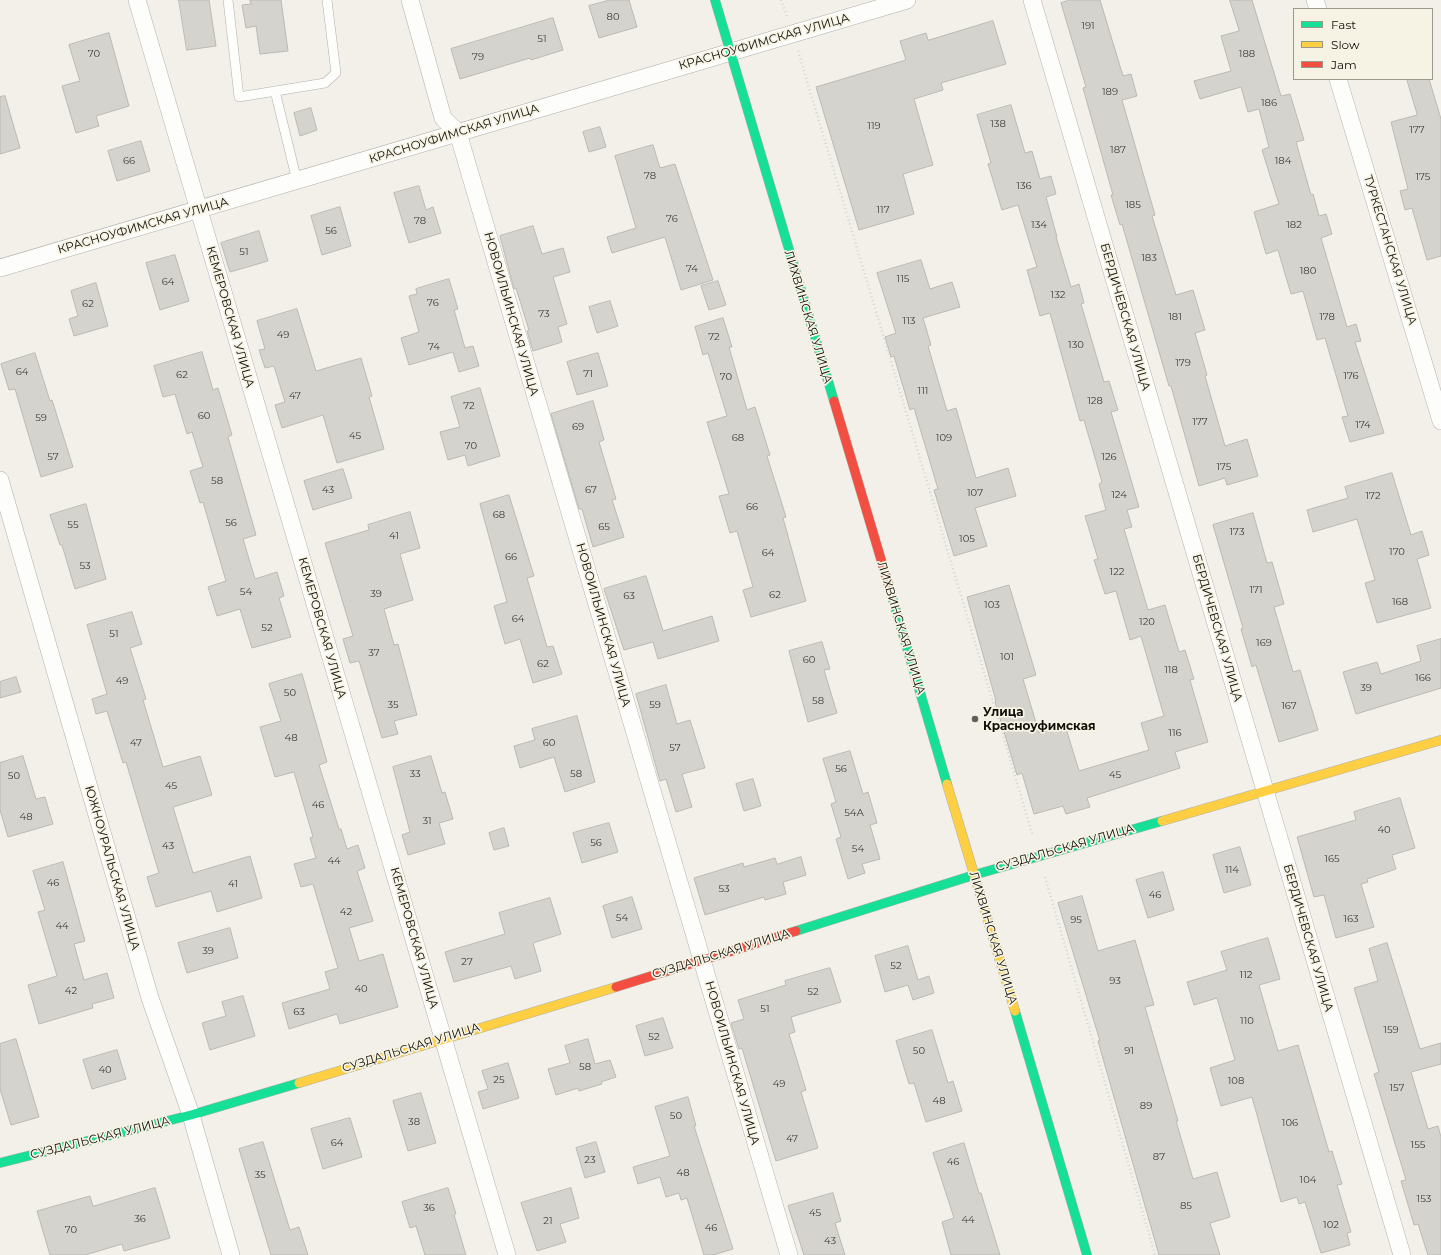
<!DOCTYPE html>
<meta charset="utf-8">
<style>
body{margin:0}
#map{position:relative;width:1441px;height:1255px;overflow:hidden;background:#f2f0e8;font-family:Montserrat,sans-serif}
canvas{display:block}
.legend{position:absolute;left:1293px;top:8px;width:140px;height:72px;box-sizing:border-box;background:#f6f3e4;border:1px solid #9a988d;margin:0;padding:5px 7px;list-style:none;font-size:12px;color:#100f0a}
.legend li{display:flex;align-items:center;gap:8px;height:20px}
.legend b{width:20px;border:1px solid #9a988d}
</style>
<div id="map">
<canvas width="1441" height="1255"></canvas>
<ul class="legend">
<li><b style="height:5px;background:#16e098"></b>Fast</li>
<li><b style="height:5px;background:#ffcf43"></b>Slow</li>
<li><b style="height:5px;background:#f24e42"></b>Jam</li>
</ul>
</div>
<script>
const ctx = document.querySelector('canvas').getContext('2d');
ctx.lineJoin = 'round';
function fillPath(path, color) { ctx.fillStyle = color; ctx.fill(path, 'evenodd'); }
function stroke(path, color, width, dash) { ctx.strokeStyle = color; ctx.lineWidth = width; ctx.lineCap = dash ? 'butt' : 'round'; ctx.setLineDash(dash || []); ctx.stroke(path); }
function write(font, color, halo, rows, align = 'center') {
  ctx.font = font + ' Montserrat,sans-serif'; ctx.lineWidth = 3.5; ctx.setLineDash([]); ctx.textBaseline = 'middle'; ctx.strokeStyle = halo; ctx.fillStyle = color; for (const [text, x, y, turn = 0] of rows) {
    ctx.save(); ctx.translate(x, y); ctx.rotate((+turn || 0) * Math.PI / 180); ctx.textAlign = isNaN(turn) ? turn : align; if (halo) ctx.strokeText(text, 0, 0); ctx.fillText(text, 0, 0); ctx.restore();
  }
}
const building = new Path2D(`
 M179 0H209L216 46 187 50Z
 M250 0H281L288 51 260 54 256 26 246 28 242 5 251 4Z
 M610 0H629L637 27 599 38 589 6Z
 M1070 0H1100L1123 76 1131 74 1137 96 1122 100 1155 215 1152 216 1176 295 1193 290 1205 330 1195 333 1207 375 1205 376 1225 446 1247 439 1258 476 1227 485 1225 478 1199 486 1171 386H1169L1122 224 1120 225 1111 195H1113L1083 88 1086 87 1061 3Z
 M1230 0H1252L1281 96 1290 94 1304 140 1296 142 1311 195 1313 194 1319 216 1326 214 1332 234 1321 238 1347 327 1356 324 1361 341 1355 342 1384 433 1350 442 1342 417 1348 416 1325 338 1317 340 1303 291 1291 294 1278 250 1266 254 1254 212 1279 204 1262 150 1269 147 1259 109 1248 112 1241 87 1200 99 1194 81 1231 71 1221 36 1239 31Z
 M553 18 563 50 531 60 530 58 460 79 451 49Z
 M993 21 1006 64 941 83 943 90 914 99 933 165 903 174 914 214 859 230 816 87 906 60 900 41 926 33 928 40Z
 M109 33 129 106 96 116 99 126 76 133 62 86 80 81 69 45Z
 M1407 79H1429L1441 119V256L1427 260 1412 208 1405 210 1400 191 1408 189 1391 122 1417 115Z
 M5 96 20 148 0 154V97Z
 M1011 105 1025 153 1032 151 1040 179 1051 176 1056 194 1046 197 1057 237H1056L1071 287 1079 284 1084 303 1081 304 1104 382 1109 381 1118 410 1111 412 1139 507 1127 510 1132 527 1124 529 1148 610 1165 605 1179 652 1185 650 1194 679 1190 680 1208 742 1175 752 1180 768 1087 798 1090 807 1066 814 1063 806 1034 814 1022 773 1017 775 995 702 996 701 967 597 1009 585 1036 675 1023 679 1039 733 1065 725 1079 771 1149 750 1141 723 1164 716 1141 636 1130 640 1116 591 1105 594 1094 560 1098 559 1085 516 1106 510 1099 484 1102 482 1084 420 1080 421 1050 313 1040 316 1027 270 1037 267 1018 205 1002 210 988 164 991 163 977 115Z
 M311 108 317 130 300 136 294 113Z
 M600 127 606 147 589 152 583 132Z
 M141 141 150 171 117 181 108 151Z
 M653 145 660 168 675 164 713 280 681 290 665 237 612 253 607 237 636 228 615 156Z
 M419 186 426 210 433 207 441 233 409 243 394 193Z
 M340 207 351 246 322 255 311 216Z
 M533 226 542 254 563 248 570 272 553 277 567 324 558 327 562 342 533 351 527 331 529 330 516 288 514 289 500 236Z
 M259 231 268 261 230 272 221 243Z
 M175 255 189 301 160 310 146 263Z
 M921 260 930 289 952 282 960 307 923 318 931 345 928 346 947 411 956 408 976 478 1008 468 1016 496 975 508 987 546 954 556 934 490 938 489 914 408 910 410 894 356 891 357 885 337 896 333 877 273Z
 M449 279 458 309 454 310 465 348 473 346 479 366 459 372 453 352 409 365 401 338 419 332 409 296 417 294 416 289Z
 M718 281 726 305 709 310 701 286Z
 M96 283 108 326 74 336 69 319 78 316 71 291Z
 M610 301 618 326 597 333 589 307Z
 M297 309 316 371 361 358 372 396 369 397 384 449 337 463 323 415 282 428 275 405 285 402 274 366 265 368 259 350 265 349 257 321Z
 M723 318 732 347H729L747 410 755 407 770 455 767 456 786 517 783 518 806 601 751 617 743 590 753 587 737 531 730 533 719 496 729 494 707 422 727 416 708 353 703 355 695 327Z
 M202 352 213 390 218 388 232 435 228 437 256 535 243 539 255 579 277 572 284 596 279 598 291 637 252 648 240 609 217 616 208 587 226 581 203 502 200 503 190 471 203 467 192 432 187 434 175 394 163 397 154 366Z
 M35 353 50 401 52 400 73 467 41 477 15 389 9 390 1 364Z
 M598 353 608 386 577 395 567 362Z
 M480 388 500 456 468 466 465 455 448 460 440 432 460 427 451 397Z
 M593 401 604 440 599 442 616 499 612 500 624 537 593 547 582 509H579L551 414Z
 M343 469 352 498 313 510 304 481Z
 M1392 473 1411 535 1422 531 1429 555 1417 559 1431 608 1377 623 1365 583 1375 580 1357 519 1313 532 1307 510 1348 498 1345 487Z
 M509 495 534 576 527 578 547 647 553 646 562 674 533 683 520 639 505 644 494 606 507 602 480 504Z
 M86 504 106 579 75 589 62 545H60L50 515Z
 M410 512 420 548 400 554 413 600 384 609 394 645 398 644 417 715 394 721 398 734 382 738 359 661 350 663 343 639 353 636 325 543 369 530 368 525Z
 M1253 513 1267 563 1272 562 1284 604 1274 607 1293 672 1300 670 1318 730 1279 742 1256 665 1252 667 1241 629 1243 628 1213 525Z
 M646 576 663 631 712 616 719 641 658 659 653 642 624 650 604 589Z
 M132 612 142 644 130 648 146 699 143 700 163 767 200 756 212 795 173 807 193 873 250 856 262 898 217 912 211 891 156 907 147 877 159 873 126 762 123 763 107 711 96 714 92 699 107 694 87 625Z
 M1441 639V688L1356 714 1343 672 1377 662 1381 674 1421 661 1417 646Z
 M822 642 830 669 824 670 837 713 808 722 789 651Z
 M302 674 327 762 319 765 339 829H341L347 849 358 845 365 868 357 871 373 921 349 928 359 961 383 954 398 1007 340 1024 337 1014 289 1029 282 1003 330 989 325 972 338 968 313 884 301 887 294 864 316 858 310 838 313 837 294 772 275 777 260 727 281 721 269 684Z
 M16 677 21 692 0 698V682Z
 M666 685 677 724 690 720 705 768 682 774 692 807 676 812 666 779 660 781 636 694Z
 M577 716 595 782 565 792 554 757 520 768 514 746 535 740 532 729Z
 M850 751 863 794 868 792 877 823 870 825 880 859 862 864 865 873 848 879 836 839 841 837 831 804 836 802 823 759Z
 M23 756 36 799 45 797 53 824 8 837 0 810V763Z
 M431 756 442 793 445 792 453 819 439 823 445 844 408 855 402 835 410 832 393 767Z
 M753 779 761 806 744 811 736 784Z
 M1400 798 1415 848 1392 855 1396 869 1367 879 1368 882 1361 884 1374 927 1336 938 1324 895 1314 897 1297 837 1356 820 1354 812Z
 M609 823 618 852 582 863 573 833Z
 M504 828 509 846 494 850 489 833Z
 M1240 847 1251 885 1224 893 1213 855Z
 M801 857 806 875 783 882 786 894 765 900 764 897 705 915 694 878 743 863 744 867 775 858 777 864Z
 M63 862 85 941 74 944 84 980 107 973 114 998 92 1004 93 1008 39 1024 28 985 57 976 38 912 45 910 33 871Z
 M1163 872 1174 910 1148 918 1136 880Z
 M1082 896 1098 951 1135 940 1154 1005 1145 1007 1178 1121H1176L1193 1179 1217 1172 1230 1217 1210 1223 1220 1255H1159L1098 1041H1100L1058 903Z
 M632 897 642 929 612 938 603 906Z
 M550 898 561 934 533 943 541 971 515 979 511 966 454 982 445 952 505 934 499 913Z
 M230 928 238 958 187 973 178 943Z
 M1268 938 1280 979 1259 985 1278 1051 1298 1045 1329 1152 1332 1151 1342 1184 1337 1185 1351 1232 1347 1233 1350 1245 1321 1253 1305 1202 1299 1204 1297 1197 1281 1202 1252 1097 1221 1106 1210 1068 1235 1060 1217 998 1194 1005 1187 982 1227 970 1221 952Z
 M1387 943 1420 1049 1441 1043V1064L1411 1072 1428 1129 1438 1126 1441 1137V1255H1428L1418 1224 1414 1225 1401 1181 1406 1180 1374 1074 1379 1072 1354 988 1378 981 1369 949Z
 M908 946 918 980 929 976 934 993 913 1000 908 985 885 992 875 956Z
 M830 968 841 1002 791 1017 795 1032 789 1034 806 1090 801 1092 818 1148 776 1161 742 1048 739 1049 731 1023 744 1019 738 1000 786 985 785 981Z
 M243 996 255 1036 210 1050 202 1023 226 1016 222 1002Z
 M663 1018 673 1048 645 1056 636 1026Z
 M932 1030 948 1083 953 1081 962 1111 926 1122 914 1083 909 1084 896 1041Z
 M16 1039 39 1117 11 1125 0 1089V1044Z
 M588 1039 595 1064 610 1060 616 1077 601 1082 602 1084 579 1091 578 1088 556 1095 548 1069 570 1063 565 1046Z
 M117 1050 126 1079 92 1089 83 1060Z
 M508 1063 519 1098 483 1109 478 1092 488 1089 482 1071Z
 M421 1093 436 1143 408 1151 393 1101Z
 M688 1097 696 1126H694L733 1249 713 1255H704L687 1198 681 1200 679 1193 666 1197 660 1177 638 1184 633 1167 670 1156 655 1107Z
 M350 1118 362 1157 323 1169 311 1129Z
 M263 1142 290 1230 299 1227 308 1255H271L239 1149Z
 M596 1142 605 1172 585 1178 576 1148Z
 M964 1143 979 1193H981L1000 1255H951L942 1222 954 1218 933 1153Z
 M155 1188 170 1238 124 1251 122 1244 85 1255H50L37 1211 90 1196 93 1206Z
 M448 1188 456 1214 454 1215 466 1255H425L416 1226 410 1228 402 1202Z
 M571 1188 579 1218 560 1224 566 1242 537 1251 521 1203Z
 M833 1193 841 1221 835 1223 845 1255H804L788 1206Z`);
fillPath(building, '#d4d3cd');
stroke(building, '#bab9b3', 1);
const lane = new Path2D(`
 M228 0 239 97 325 83 336 73 327 0
 M275 91 297 181`);
const street = new Path2D(`
 M137 0 507 1255
 M410 0 443 118 458 133 789 1255
 M1032 0 1402 1255
 M1315 0 1318 9
 M1338 79 1441 421
 M0 268 907 0
 M0 480 150 998 191 1115 231 1255`);
const fast = new Path2D(`
 M715 0 834 401
 M888 583 947 784
 M796 931 974 875 1162 821
 M1015 1011 1087 1255
 M0 1163 191 1115 299 1083`);
const slow = new Path2D(`
 M947 784 1015 1011
 M1162 821 1441 740
 M299 1083 616 987`);
const jam = new Path2D(`
 M834 401 888 583
 M616 987 796 931`);
stroke(lane, '#b1b0aa', 10);
stroke(street, '#b1b0aa', 18);
stroke(fast, '#b1b0aa', 10);
stroke(slow, '#b1b0aa', 10);
stroke(jam, '#b1b0aa', 10);
stroke(new Path2D(`
 M781 0 787 16
 M798 51 1033 836
 M1045 877 1155 1255`), '#d4d4d1', 2.5, [1, 3]);
stroke(lane, '#fdfdfc', 9);
stroke(street, '#fdfdfc', 17);
stroke(fast, '#16e098', 9);
stroke(slow, '#ffcf43', 9);
stroke(jam, '#f24e42', 9);
for (const [x, y, r, color] of [
 [975,719,4,"#5f5e58"]
]) { const dot = new Path2D(); dot.arc(x, y, r, 0, 2 * Math.PI); ctx.fillStyle = color; ctx.fill(dot); stroke(dot, '#f6f3e4', 1.5); }
write('10px', '#41403b', null, [
 ["80",613,17],
 ["191",1088,26],
 ["51",542,39],
 ["70",94,54],
 ["188",1247,54],
 ["79",478,57],
 ["189",1110,92],
 ["186",1269,103],
 ["138",998,124],
 ["119",874,126],
 ["177",1417,130],
 ["187",1118,150],
 ["66",129,161],
 ["184",1283,161],
 ["78",650,176],
 ["175",1423,177],
 ["136",1024,186],
 ["185",1133,205],
 ["117",883,210],
 ["76",672,219],
 ["78",420,221],
 ["134",1039,225],
 ["182",1294,225],
 ["56",331,231],
 ["51",244,252],
 ["183",1149,258],
 ["74",692,269],
 ["180",1308,271],
 ["115",903,279],
 ["64",168,282],
 ["132",1058,295],
 ["76",433,303],
 ["62",88,304],
 ["73",544,314],
 ["181",1175,317],
 ["178",1327,317],
 ["113",909,321],
 ["49",283,335],
 ["72",714,337],
 ["130",1076,345],
 ["74",434,347],
 ["179",1183,363],
 ["64",22,372],
 ["71",588,374],
 ["62",182,375],
 ["176",1351,376],
 ["70",726,377],
 ["111",923,391],
 ["47",295,396],
 ["128",1095,401],
 ["72",469,406],
 ["60",204,416],
 ["59",41,418],
 ["177",1200,422],
 ["174",1363,425],
 ["69",578,427],
 ["45",355,436],
 ["68",738,438],
 ["109",944,438],
 ["70",471,446],
 ["57",53,457],
 ["126",1109,457],
 ["175",1224,467],
 ["58",217,481],
 ["43",328,490],
 ["67",591,490],
 ["107",975,493],
 ["124",1119,495],
 ["172",1373,496],
 ["66",752,507],
 ["68",499,515],
 ["56",231,523],
 ["55",73,525],
 ["65",604,527],
 ["173",1237,532],
 ["41",394,536],
 ["105",967,539],
 ["170",1397,552],
 ["64",768,553],
 ["66",511,557],
 ["53",85,566],
 ["122",1117,572],
 ["171",1256,590],
 ["54",246,592],
 ["39",376,594],
 ["62",775,595],
 ["63",629,596],
 ["168",1400,602],
 ["103",992,605],
 ["64",518,619],
 ["120",1147,622],
 ["52",267,628],
 ["51",114,634],
 ["169",1264,643],
 ["37",374,653],
 ["101",1007,657],
 ["60",809,660],
 ["62",543,664],
 ["118",1171,670],
 ["166",1423,678],
 ["49",122,681],
 ["39",1366,688],
 ["50",290,693],
 ["58",818,701],
 ["35",393,705],
 ["59",655,705],
 ["167",1289,706],
 ["116",1175,733],
 ["48",291,738],
 ["47",136,743],
 ["60",549,743],
 ["57",675,748],
 ["56",841,769],
 ["33",415,774],
 ["58",576,774],
 ["45",1115,775],
 ["50",14,776],
 ["45",171,786],
 ["46",318,805],
 ["54А",854,813],
 ["48",26,817],
 ["31",427,821],
 ["40",1384,830],
 ["56",596,843],
 ["43",168,846],
 ["54",858,849],
 ["165",1332,859],
 ["44",334,861],
 ["114",1232,870],
 ["46",53,883],
 ["41",233,884],
 ["53",724,889],
 ["46",1155,895],
 ["42",346,912],
 ["54",622,918],
 ["163",1351,919],
 ["95",1076,920],
 ["44",62,926],
 ["39",208,951],
 ["27",467,962],
 ["52",896,966],
 ["112",1246,975],
 ["93",1115,981],
 ["40",361,989],
 ["42",71,991],
 ["52",813,992],
 ["51",765,1009],
 ["63",299,1012],
 ["110",1247,1021],
 ["159",1391,1030],
 ["52",654,1037],
 ["50",919,1051],
 ["91",1129,1051],
 ["58",585,1067],
 ["40",105,1070],
 ["25",499,1080],
 ["108",1236,1081],
 ["49",779,1084],
 ["157",1397,1088],
 ["48",939,1101],
 ["89",1146,1106],
 ["50",676,1116],
 ["38",414,1122],
 ["106",1290,1123],
 ["47",792,1139],
 ["64",337,1143],
 ["155",1418,1145],
 ["87",1159,1157],
 ["23",590,1160],
 ["46",953,1162],
 ["48",683,1173],
 ["35",260,1175],
 ["104",1308,1180],
 ["153",1424,1199],
 ["85",1186,1206],
 ["36",429,1208],
 ["45",815,1213],
 ["36",140,1219],
 ["44",968,1220],
 ["21",548,1221],
 ["102",1331,1225],
 ["46",711,1228],
 ["70",71,1230],
 ["43",830,1241]
]);
write('12px', '#100f0a', '#f6f3e4', [
 ["КРАСНОУФИМСКАЯ УЛИЦА",764,42,-16],
 ["КРАСНОУФИМСКАЯ УЛИЦА",454,134,-17],
 ["КРАСНОУФИМСКАЯ УЛИЦА",143,226,-16],
 ["ТУРКЕСТАНСКАЯ УЛИЦА",1390,250,73],
 ["НОВОИЛЬИНСКАЯ УЛИЦА",511,314,74],
 ["КЕМЕРОВСКАЯ УЛИЦА",230,317,74],
 ["ЛИХВИНСКАЯ УЛИЦА",808,317,73],
 ["БЕРДИЧЕВСКАЯ УЛИЦА",1125,317,74],
 ["НОВОИЛЬИНСКАЯ УЛИЦА",603,625,74],
 ["КЕМЕРОВСКАЯ УЛИЦА",322,628,74],
 ["ЛИХВИНСКАЯ УЛИЦА",901,628,73],
 ["БЕРДИЧЕВСКАЯ УЛИЦА",1217,628,74],
 ["СУЗДАЛЬСКАЯ УЛИЦА",1065,848,-16],
 ["ЮЖНОУРАЛЬСКАЯ УЛИЦА",112,868,74],
 ["КЕМЕРОВСКАЯ УЛИЦА",414,938,74],
 ["ЛИХВИНСКАЯ УЛИЦА",993,938,73],
 ["БЕРДИЧЕВСКАЯ УЛИЦА",1308,938,74],
 ["СУЗДАЛЬСКАЯ УЛИЦА",721,954,-17],
 ["СУЗДАЛЬСКАЯ УЛИЦА",411,1048,-17],
 ["НОВОИЛЬИНСКАЯ УЛИЦА",732,1063,74],
 ["СУЗДАЛЬСКАЯ УЛИЦА",100,1138,-14]
]);
write('bold 12px', '#100f0a', '#f6f3e4', [
 ["Улица",983,712],
 ["Красноуфимская",983,726]
], 'left');
</script>
